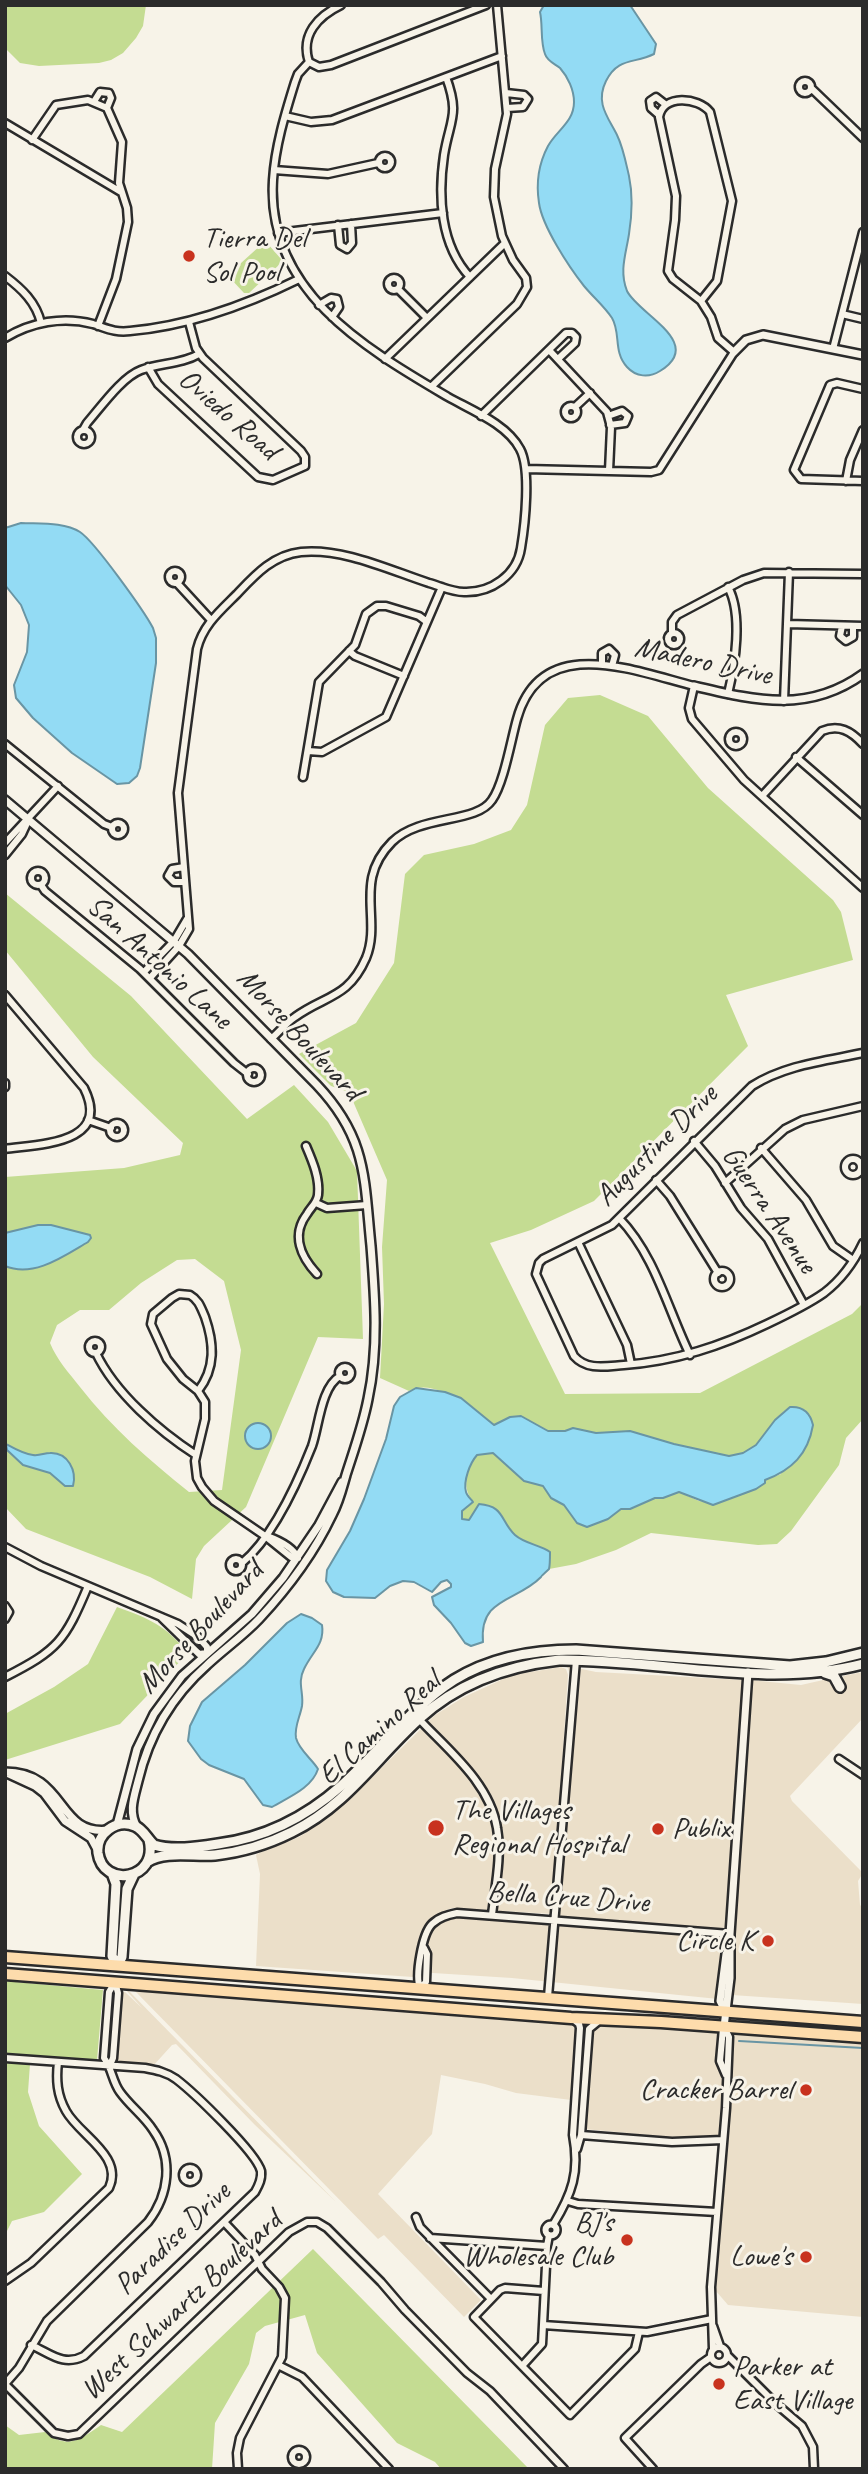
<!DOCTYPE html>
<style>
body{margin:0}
#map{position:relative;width:868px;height:2474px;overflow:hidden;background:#f7f3e8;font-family:Caveat,sans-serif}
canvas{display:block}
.frame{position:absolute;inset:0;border:7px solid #2b2b2b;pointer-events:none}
</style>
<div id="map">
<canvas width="868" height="2474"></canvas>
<div class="frame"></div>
</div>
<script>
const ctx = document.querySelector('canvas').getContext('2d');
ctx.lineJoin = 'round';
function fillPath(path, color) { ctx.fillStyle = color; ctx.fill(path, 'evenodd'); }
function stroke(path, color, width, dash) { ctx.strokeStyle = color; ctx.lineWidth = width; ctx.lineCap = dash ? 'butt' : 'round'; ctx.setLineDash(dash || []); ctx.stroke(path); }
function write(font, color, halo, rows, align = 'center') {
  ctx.font = font + ' Caveat,sans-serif'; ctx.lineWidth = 6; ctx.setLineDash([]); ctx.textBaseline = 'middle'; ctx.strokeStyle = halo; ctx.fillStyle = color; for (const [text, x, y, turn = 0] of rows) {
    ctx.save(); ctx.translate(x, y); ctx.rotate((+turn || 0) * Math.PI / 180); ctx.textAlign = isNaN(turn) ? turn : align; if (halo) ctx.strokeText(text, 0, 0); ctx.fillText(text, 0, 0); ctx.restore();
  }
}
fillPath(new Path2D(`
 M563 1665 596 1672 744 1680 727 1934 718 1999 512 1978 417 1972 422 1935 429 1923 442 1914 453 1910 552 1916 564 1785 570 1675 568 1668Z
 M561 1667 566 1669 568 1675 552 1914 452 1908 441 1912 427 1922 420 1934 413 1977 256 1966 260 1874 256 1855 259 1853 299 1837 328 1818 356 1793 435 1715 464 1697 512 1675Z
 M863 1672V1718L790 1796 792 1801 863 1873 858 1881 860 1905 863 1908V2004L732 1995V1935L750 1680 801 1685 832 1678 844 1689 843 1676Z
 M105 1990 125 1992 142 2008 126 1990H128L336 2202 255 2125 176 2044 172 2045 153 2066 146 2068 98 2062Z
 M135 1991 863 2043V2317L728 2305 709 2283 724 2142 584 2129 587 2102 516 2093 485 2084 441 2075 432 2134 378 2194 481 2300 464 2317 384 2235 378 2239Z`), '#ebdfc9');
fillPath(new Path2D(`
 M5 5H146L143 26 136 38 123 53 111 60 99 63 39 66 20 63 5 48Z
 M262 244H268L281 259 280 264 249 293H244L230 278V273Z
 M600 695 648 716 708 788 833 900 841 912 853 960 726 995 748 1046 594 1201 531 1230 490 1243 565 1394 700 1393 852 1314 863 1303V1419L846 1438 839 1465 791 1531 777 1544 758 1545 651 1533 616 1550 576 1564 549 1569 550 1552 518 1538 512 1533 501 1514 478 1507 469 1520 462 1519 460 1513 472 1500C462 1488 466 1467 477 1455L492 1452 516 1474 543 1486 548 1494 564 1505 573 1518 590 1525 608 1519 621 1509H630L655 1498 679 1492 699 1501 718 1503 756 1489 765 1480 781 1474 784 1411 756 1445 743 1453 729 1456 674 1444 630 1431 596 1433 573 1428 565 1431H548L541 1429 524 1417H510L494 1425C474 1412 436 1376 409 1391L380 1378 384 1304 382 1247 387 1180 349 1092 331 1086 299 1054 356 1023 394 963 405 874 424 855 474 844 511 830 527 805 545 725 568 698Z
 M5 893 131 996 247 1119 294 1085 328 1122 357 1171 363 1339 318 1337 246 1507 204 1546 196 1559 192 1599 150 1577 26 1529 5 1507V1177L124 1168 180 1155 183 1143 93 1057 5 950ZM195 1259 224 1281 241 1350 222 1490 189 1492C149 1460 112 1428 80 1387 69 1373 57 1360 50 1343L57 1325 80 1310H109L141 1283 177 1260Z
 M117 1607C150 1619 165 1625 188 1653L120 1724 5 1760V1714L54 1687 88 1664Z
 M5 1981 103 1990 97 2060 5 2054Z
 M5 2063 30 2064 28 2092 39 2126 82 2174 44 2212 12 2221 5 2235Z
 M313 2249 529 2469H441L435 2462 397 2443 317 2353 305 2315 265 2326 256 2333 249 2364 215 2423 212 2469H5V2425L19 2435 45 2432C69 2450 79 2440 101 2425L122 2432Z`), '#c4dc92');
const water = new Path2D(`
 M544 5H630L656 44 654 54C634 64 618 57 606 81 595 103 608 117 617 135 623 147 626 163 629 176 633 195 632 215 629 234 626 254 619 271 627 291 638 314 706 343 660 371 649 378 636 377 627 367 613 352 621 333 612 318 604 306 593 297 584 286 569 267 542 226 539 203 536 184 539 163 548 146 557 130 574 122 574 102 574 90 568 77 560 68 555 64 547 61 545 54 540 41 543 25 540 12Z
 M21 523C40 524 64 522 80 532 95 542 144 611 153 628L156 638V663L140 768 137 776 129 783 117 784 72 753 33 718 16 698 14 685 27 652 29 625 21 605 5 585V528Z
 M38 1225H51L90 1235 91 1238 88 1242C64 1256 34 1278 5 1266V1233Z
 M416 1388 445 1392 461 1398 494 1425 510 1417 521 1416 548 1431H565L573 1428 596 1433 630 1431 674 1444 729 1456 743 1453 756 1445 775 1420 790 1407C803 1406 810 1412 813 1425 808 1454 792 1470 765 1480V1483L756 1489 713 1505 679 1492 663 1498H655L630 1509H621L608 1519 587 1527 577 1523 564 1505 551 1498 543 1486 524 1481 493 1453 477 1455C470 1463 463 1481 466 1492 467 1496 471 1499 473 1502L462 1511V1519L469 1520 479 1504C505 1506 500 1521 515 1535 525 1544 541 1545 550 1552 550 1557 550 1565 549 1569 548 1570 541 1576 541 1577 517 1602 479 1597 483 1642L471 1646 465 1643 451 1623 434 1605 432 1597 451 1587V1584L447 1580 441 1582 432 1592 414 1582 403 1581 390 1586 375 1598 344 1597 333 1592 326 1581 327 1570 350 1531 364 1499 386 1439 394 1406 400 1397Z
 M245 1436a13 13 0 1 1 26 0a13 13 0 1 1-26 0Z
 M6 1444C15 1449 23 1454 33 1455 40 1456 44 1453 50 1453 68 1452 77 1471 73 1486H65L50 1473 23 1465 7 1450Z
 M301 1614 312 1618 322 1625C325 1644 312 1652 304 1669 297 1683 304 1692 302 1706 300 1717 294 1727 296 1738 299 1750 312 1759 318 1769 312 1788 289 1797 272 1807L263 1805 244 1779 209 1765 201 1759 188 1741 190 1726 202 1702 245 1665 287 1623Z`);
fillPath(water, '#93dbf4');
stroke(water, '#6995a4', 2);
stroke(new Path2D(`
 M739 2041 863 2048`), '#6995a4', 2);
const minor = new Path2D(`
 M309 62 319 67 331 65 486 5
 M309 62C300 35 318 16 341 5
 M446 77C460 115 450 119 444 155 438 196 440 245 470 277
 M799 87a6 6 0 1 1 12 0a6 6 0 1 1-12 0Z
 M811 88 863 138
 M506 93 524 95 528 99 523 107 507 108
 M95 100 100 92 109 93 111 98 107 108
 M659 115 651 108 650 101 656 97 665 104
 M285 116 311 122 332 120 502 56
 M5 123 121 192
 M32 140 56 105 88 100 107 108 122 142 119 183 127 208 128 222 116 279 98 326
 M379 162a6 6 0 1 1 12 0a6 6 0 1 1-12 0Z
 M274 170 328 174 378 163
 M338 225 340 245 347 249 352 243 351 224
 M278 233 443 213
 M5 276C22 289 36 302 41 323
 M388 284a6 6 0 1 1 12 0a6 6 0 1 1-12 0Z
 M398 289 427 318
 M319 305 331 298 337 299 339 307 332 317
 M842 314 863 319
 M5 338C31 322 63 316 93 324 106 328 115 333 130 331 188 326 246 305 299 279
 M833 349 863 232
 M549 350 607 412 611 427 609 471
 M385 359 505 243
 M148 367 158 384 258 477 273 480 305 466V457L301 451 203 358 196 348 189 322
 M431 387 517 304 527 287 526 278 513 260 502 236 494 197 495 169 507 114 497 5
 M863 389 837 383 830 385 794 470 801 479 863 481
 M565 412a6 6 0 1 1 12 0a6 6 0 1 1-12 0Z
 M575 407 590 393
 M481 416 566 333H572L576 337 575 343 558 359
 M608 416 622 411 628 416 625 423 610 425
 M83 430 87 423C101 407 122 377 141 370 160 363 182 364 199 354
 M77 437a7 7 0 1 1 14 0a7 7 0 1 1-14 0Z
 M526 469 651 472 659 470 734 352 718 338 711 317 701 301 673 279 668 271 675 220 676 196 659 117C663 94 698 97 710 112L732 201 717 281 701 301
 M846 481 850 460 863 430
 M169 577a6 6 0 1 1 12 0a6 6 0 1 1-12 0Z
 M177 583 211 620
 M788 624 863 626
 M842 626 840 636 846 641 853 637V626
 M668 639a6 6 0 1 1 12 0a6 6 0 1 1-12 0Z
 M672 633V622L677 615 743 580 764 573 863 574
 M349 651 355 656 404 676
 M602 664V653L609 649 615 655 612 666
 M728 694C735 665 743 614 728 587
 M784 701 789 572
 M729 739a7 7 0 1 1 14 0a7 7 0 1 1-14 0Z
 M5 744 104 824 112 827
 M308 751 322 752 386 717 442 587
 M796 757 863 815
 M303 777 319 682 355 645 366 614 377 606H386L419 616 427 622
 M762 796 822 731C839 724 851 731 863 744
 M112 829a6 6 0 1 1 12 0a6 6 0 1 1-12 0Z
 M5 843 58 786
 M5 855 22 834 28 821
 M184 867 172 869 168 876 174 882H185
 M31 878a7 7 0 1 1 14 0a7 7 0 1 1-14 0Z
 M41 885 45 891 140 969 234 1063 248 1074
 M144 972 174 941 187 919
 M150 978 179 946 189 929 178 793 197 649C203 625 220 611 237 594 255 575 273 555 301 552 344 548 389 570 429 583 440 586 452 592 464 592 491 593 517 575 521 548 525 524 531 469 520 449 507 424 471 410 448 397 365 348 266 291 273 180 275 147 285 114 295 82L298 74 309 62
 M5 995 84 1088C112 1144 40 1144 5 1149
 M271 1039C279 1032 286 1023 295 1017 325 995 348 999 366 958 382 919 353 881 392 842 420 814 476 824 492 800 504 783 511 740 517 719 541 632 634 671 694 686L689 708 692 719 744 780 863 888
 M863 1053C825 1061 785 1065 752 1086L612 1225 543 1259 539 1263 536 1274 574 1356C587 1371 607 1366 624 1365 676 1361 721 1346 767 1324 786 1315 807 1305 824 1293 841 1280 854 1262 863 1243
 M247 1075a7 7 0 1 1 14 0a7 7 0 1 1-14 0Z
 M5 1083V1087
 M88 1120 111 1128
 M110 1130a7 7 0 1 1 14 0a7 7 0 1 1-14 0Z
 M694 1141 715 1166 741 1208 768 1239 804 1305
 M306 1146C312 1160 320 1178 318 1195 317 1203 311 1207 307 1214 291 1235 301 1257 317 1274
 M761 1148 806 1200 833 1246 853 1260
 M845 1167a8 8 0 1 1 16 0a8 8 0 1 1-16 0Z
 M656 1180 670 1196 718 1273
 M725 1183 785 1129 803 1120 863 1106
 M316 1203 327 1208 367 1205
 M619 1218C655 1255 668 1310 690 1355
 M578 1242 627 1345 631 1364
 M714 1279a8 8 0 1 1 16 0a8 8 0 1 1-16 0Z
 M89 1347a6 6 0 1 1 12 0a6 6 0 1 1-12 0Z
 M96 1353C115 1393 159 1431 196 1455
 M339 1373a6 6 0 1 1 12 0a6 6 0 1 1-12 0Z
 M198 1391C216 1368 214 1343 205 1317 201 1308 199 1300 190 1295L179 1294 172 1298 153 1314 151 1324 167 1359 183 1379 198 1391 205 1402V1419L195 1461 197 1478 202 1487 214 1501 265 1536 291 1557 298 1558
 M267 1536C278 1540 293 1547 298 1558
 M5 1547 41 1566 178 1624 198 1637 207 1647V1653L199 1654 162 1618
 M230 1565a6 6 0 1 1 12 0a6 6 0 1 1-12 0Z
 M242 1563C273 1537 297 1484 312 1446 319 1426 321 1387 340 1376
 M5 1606 9 1612 5 1619
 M5 1677C58 1650 65 1641 88 1586
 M419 1719C448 1750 490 1783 497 1828 502 1856 495 1887 492 1915
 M839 1759 863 1775
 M420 1988C415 1976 422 1934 432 1924 439 1917 448 1915 457 1913L730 1934
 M420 1988 426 1982 427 1954 424 1948
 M548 1997 576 1660
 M723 2028 720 2061 726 2075
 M5 2058 145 2068C156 2070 166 2072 176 2079 193 2092 256 2152 261 2171 262 2179 259 2185 255 2192L84 2356C63 2367 50 2353 31 2345
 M110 2065 113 2058 118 1993 115 1982
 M581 2135 672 2142 723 2140
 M577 2149 581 2135 589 2029 600 2020
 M183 2175a7 7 0 1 1 14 0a7 7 0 1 1-14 0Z
 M568 2201 578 2204 717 2212
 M416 2217 420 2227 491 2299
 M224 2222 255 2255 262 2269 279 2287 285 2298 282 2357 240 2438 237 2453 238 2469
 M545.5 2230a5.5 5.5 0 1 1 11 0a5.5 5.5 0 1 1-11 0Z
 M553 2225C572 2194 580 2172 573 2135L580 2028 579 2024 573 2019
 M430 2238 547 2246
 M5 2281 31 2263 109 2188C124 2156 79 2135 66 2111 57 2095 56 2080 58 2062
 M544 2291 505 2288 500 2290 474 2317 570 2415 635 2349 639 2332
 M543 2325 647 2332 712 2319
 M713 2326 720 2346
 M711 2355a8 8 0 1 1 16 0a8 8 0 1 1-16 0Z
 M713 2349 711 2287 726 2108 729 2037 724 2027
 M727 2355 775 2403 802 2426 813 2447 814 2469
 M278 2365 302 2377 389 2469
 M522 2366 542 2344 547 2246 549 2235
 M5 2384 54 2433 68 2436 79 2434 289 2232 307 2222H317L327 2228 381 2282 405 2310 467 2373 490 2391 564 2469
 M5 2384 19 2368 47 2321 148 2222C169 2195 174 2159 153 2130 144 2116 130 2106 120 2092 112 2081 112 2068 104 2058L109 1992 115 1982
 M292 2457a7 7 0 1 1 14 0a7 7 0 1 1-14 0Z
 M653 2469 625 2438 701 2364 711 2357`);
const tertiary = new Path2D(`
 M734 352 746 340 763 335 863 355
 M694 686C754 700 808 714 863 674
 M5 800 188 954 317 1085C367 1138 364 1177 371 1246 375 1297 379 1348 368 1399 363 1425 354 1450 346 1475 342 1489 339 1502 332 1515 314 1553 288 1588 259 1619 243 1636 224 1649 207 1665 171 1697 149 1734 138 1781 134 1797 128 1812 137 1827
 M5 1772C67 1772 56 1836 108 1830
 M9 1774 35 1786 44 1793 65 1821 91 1838 98 1851
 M117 1825 137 1749 154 1714 182 1676 252 1614 283 1578 319 1525 342 1482
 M725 2011 720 2001 726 1954
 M724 2027 730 1978V1934L748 1672`);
const secondary = new Path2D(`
 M825 1673 834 1676 840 1687
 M149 1840C159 1880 103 1889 98 1853 96 1834 116 1818 135 1826 144 1830 147 1839 154 1845 173 1851 198 1847 218 1844 264 1838 306 1817 341 1786 380 1751 409 1709 454 1680 491 1657 533 1650 576 1650L790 1666 826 1662 863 1653
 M147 1862C165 1850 195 1857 215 1855 242 1852 268 1844 292 1832 347 1805 375 1759 419 1719 458 1683 506 1666 559 1660 657 1659 767 1689 863 1664
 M112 1873 116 1884 112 1956 117 1965
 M117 1965 122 1957 127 1889 134 1874`);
const trunk = new Path2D(`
 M5 1957 863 2022
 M5 1974 571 2018 661 2022 863 2037`);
stroke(minor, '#2b2b2b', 11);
stroke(tertiary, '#2b2b2b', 12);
stroke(secondary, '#2b2b2b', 14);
stroke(trunk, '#2b2b2b', 15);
stroke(minor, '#f7f3e8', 6);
stroke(tertiary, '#f7f3e8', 7);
stroke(secondary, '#f7f3e8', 9);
stroke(trunk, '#fddcac', 10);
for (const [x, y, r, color] of [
 [189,256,7,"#c8321e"],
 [436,1828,9,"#c8321e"],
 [658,1829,7,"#c8321e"],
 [768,1941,7,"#c8321e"],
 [806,2090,7,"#c8321e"],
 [627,2240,7,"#c8321e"],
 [806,2257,7,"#c8321e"],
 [719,2384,7,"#c8321e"]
]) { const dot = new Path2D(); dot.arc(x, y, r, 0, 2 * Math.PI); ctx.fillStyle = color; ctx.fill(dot); stroke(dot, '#f7f3e8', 2.5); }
write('30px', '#2b2b2b', '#f7f3e8', [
 ["Tierra Del",203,239],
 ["Sol Pool",203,273],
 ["The Villages",452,1811],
 ["Regional Hospital",452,1845],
 ["Publix",672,1829],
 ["Circle K",754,1941,"right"],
 ["Cracker Barrel",792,2090,"right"],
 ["BJ's",613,2223,"right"],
 ["Wholesale Club",613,2257,"right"],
 ["Lowe's",792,2257,"right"],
 ["Parker at",733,2367],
 ["East Village",733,2401]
], 'left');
write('30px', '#2b2b2b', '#f7f3e8', [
 ["Oviedo Road",228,415,41],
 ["Madero Drive",703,662,12],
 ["San Antonio Lane",159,963,42],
 ["Morse Boulevard",299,1035,47],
 ["Augustine Drive",657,1146,-45],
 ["Guerra Avenue",769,1210,56],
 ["Morse Boulevard",201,1628,-47],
 ["El Camino Real",380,1729,-42],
 ["Bella Cruz Drive",568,1898,4],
 ["Paradise Drive",173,2239,-44],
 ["West Schwartz Boulevard",182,2306,-43]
]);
</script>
